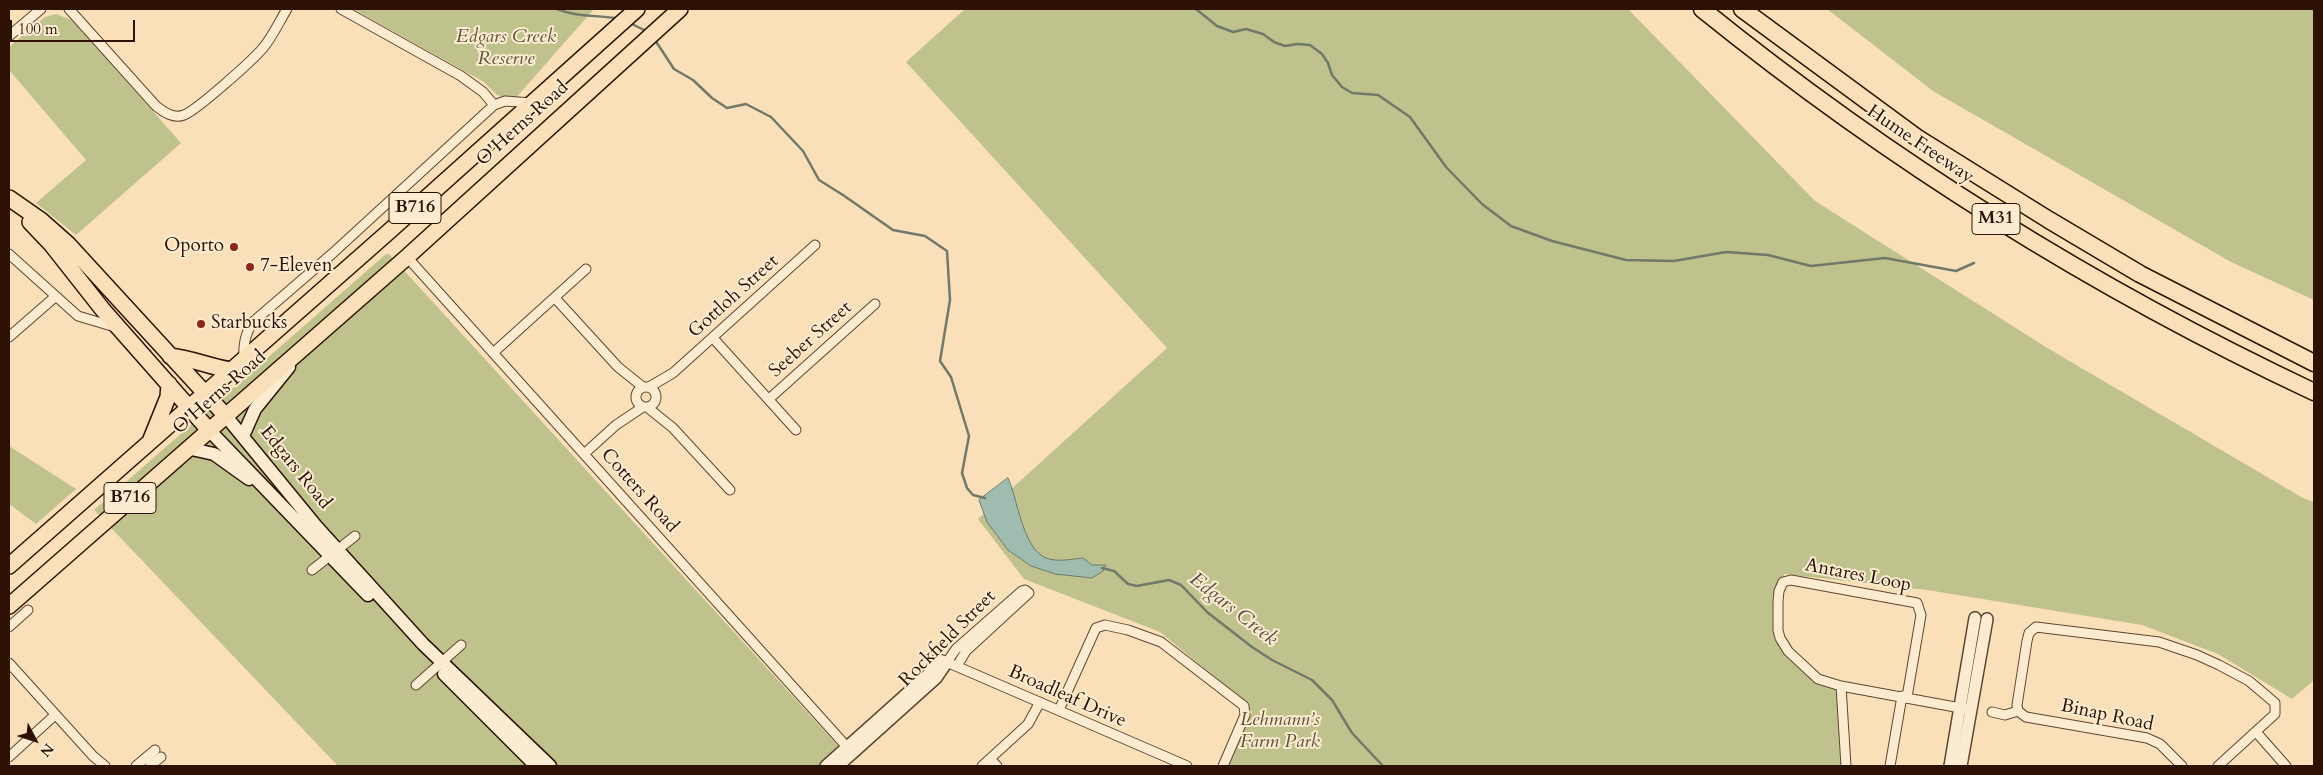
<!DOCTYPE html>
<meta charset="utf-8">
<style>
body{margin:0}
#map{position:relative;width:2323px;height:775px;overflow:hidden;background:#f9e0b8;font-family:Cardo,serif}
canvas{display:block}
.frame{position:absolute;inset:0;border:10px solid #2d1204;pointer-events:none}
.north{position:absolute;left:10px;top:715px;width:50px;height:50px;-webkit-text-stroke:4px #fbebd1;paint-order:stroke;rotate:130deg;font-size:14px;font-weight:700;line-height:20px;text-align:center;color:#2d1204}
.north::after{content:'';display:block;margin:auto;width:18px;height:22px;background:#2d1204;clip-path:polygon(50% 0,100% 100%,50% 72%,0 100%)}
.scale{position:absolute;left:10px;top:20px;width:125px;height:22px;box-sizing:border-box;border:2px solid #2d1204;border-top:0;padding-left:6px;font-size:15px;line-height:18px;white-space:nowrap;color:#2d1204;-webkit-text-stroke:4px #fbebd1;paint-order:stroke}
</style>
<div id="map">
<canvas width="2323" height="775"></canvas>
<div class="frame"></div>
<div class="north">N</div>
<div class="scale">100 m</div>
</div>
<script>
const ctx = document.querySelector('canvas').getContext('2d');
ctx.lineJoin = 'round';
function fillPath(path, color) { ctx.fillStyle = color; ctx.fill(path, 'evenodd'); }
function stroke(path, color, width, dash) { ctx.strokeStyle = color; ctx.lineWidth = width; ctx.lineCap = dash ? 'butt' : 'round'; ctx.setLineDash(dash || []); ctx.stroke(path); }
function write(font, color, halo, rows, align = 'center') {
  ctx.font = font + ' Cardo,serif'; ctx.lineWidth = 4; ctx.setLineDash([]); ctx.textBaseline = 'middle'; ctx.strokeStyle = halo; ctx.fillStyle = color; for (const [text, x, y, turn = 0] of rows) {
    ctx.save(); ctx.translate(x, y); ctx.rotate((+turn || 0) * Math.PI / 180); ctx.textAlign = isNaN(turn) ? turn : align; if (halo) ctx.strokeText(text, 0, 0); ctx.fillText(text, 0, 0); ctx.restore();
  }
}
fillPath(new Path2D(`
 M353 9H594L514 100 497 95 484 82Z
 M965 9H1628L1815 201 2049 349 2303 498 2314 502V680L2292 699 2218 654 2142 625 1927 590 1784 574 1780 638 1812 674 1841 686 1846 766H1227L1252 712 1243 700 1160 632 1024 579 978 519 1167 348 906 62Z
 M1827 9H2314V300L2231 262 1933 91Z
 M56 14 72 20 181 143 76 235 36 203 86 160 9 70V47L45 17Z
 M386 254H389L839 747 818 766H338L94 510Z
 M9 446 76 489 36 524 9 504Z`), '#c0c28d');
const water = new Path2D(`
 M1008 478C1018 500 1022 545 1044 557 1055 563 1071 559 1083 558L1092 565H1106L1103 571 1092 578 1055 574 1031 566 1008 550 987 522 979 500Z`);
fillPath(water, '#9ebdb0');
stroke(water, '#71796b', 1);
stroke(new Path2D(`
 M557 9C576 17 595 15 615 18
 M1196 9 1217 26 1233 32 1246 29 1263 34 1274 42 1285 46 1297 44 1310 45 1322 54 1328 63 1332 75 1342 87 1352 93 1378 95 1410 117 1446 167 1482 204 1511 226 1552 241 1626 260 1674 261 1726 252 1768 255 1811 266 1885 258 1956 271 1974 263
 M630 23 648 32
 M655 40 674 69 693 80 712 98 727 108 746 104 771 117 803 151 819 180 843 195 893 230 925 236 947 251 950 300 940 361 951 377 969 436 962 473 967 488 973 495 985 498
 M1102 568 1114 571 1128 584 1137 586 1169 580 1181 585 1207 612 1252 647 1272 660 1312 680 1332 700 1352 733 1383 766`), '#71796b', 2.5);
const minor = new Path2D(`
 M69 9 156 106C164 112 173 119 184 115 197 110 253 60 263 48 273 36 279 22 287 9
 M341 9 461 76 483 92 494 105 505 101 532 103
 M9 36 41 9
 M9 254 78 316 115 327
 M407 257 847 747
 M555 298 618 367 643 387
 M9 337 56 296
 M713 338 796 430
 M493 353 586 269
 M244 359C243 345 245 333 253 322L333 253 494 105
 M636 397a10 10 0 1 1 20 0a10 10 0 1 1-20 0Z
 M649 387 673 373 815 245
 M769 399 875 304
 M647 407 673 428 730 490
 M584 454 616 425 643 407
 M312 570 355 536
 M9 627 28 610
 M942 660 1187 766
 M947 662 956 649 1022 591 1025 590 1029 593 966 651 957 666
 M9 663 93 756 105 766
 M416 685 461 645
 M1841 686 1846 766
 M1907 697 1921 615 1917 603 1791 580 1783 582 1779 591 1778 602V630L1780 638 1788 651 1818 679 1841 686 1966 709
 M1059 710 1096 628 1105 625 1128 630 1161 642 1244 706 1245 715 1223 766
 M2018 711 2017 705 2027 641 2029 633 2036 627 2159 642 2197 655 2219 665 2249 681 2275 703V714L2218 766
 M2018 711 2026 717 2147 738 2160 744 2182 766
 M1992 712 2005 715 2018 711
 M2256 732 2286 766
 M9 757 55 715
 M990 759 997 766
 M136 766 155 750
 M150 766 161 757
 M982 766 1028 724 1040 702
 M1890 766 1902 696`);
const tertiary = new Path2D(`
 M826 766 930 673 938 659
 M838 766 936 678 947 662
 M1950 766 1975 618
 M1961 766 1987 619`);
const secondary = new Path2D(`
 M225 415 316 526 423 644 550 766
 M208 429 368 595
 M243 436 255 409 289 367
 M187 448 214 454 249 479
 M444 674 536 766`);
const primary = new Path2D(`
 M9 198 42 221 68 244 225 415
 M30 222 51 244 103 310 208 429
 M170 356C191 358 210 367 231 370
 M151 439 168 397 169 384
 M9 566 385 235 637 9
 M9 606 407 257 680 9`);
const motorway = new Path2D(`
 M1702 9C1890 161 2095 289 2314 392
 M1742 9 1916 137 2049 220 2140 274 2314 363`);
stroke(minor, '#604631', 11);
stroke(tertiary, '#604631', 14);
stroke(secondary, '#2d1204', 15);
stroke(primary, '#2d1204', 18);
stroke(motorway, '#2d1204', 19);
stroke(minor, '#fbebd1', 9);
stroke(tertiary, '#fbebd1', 11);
stroke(secondary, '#fbebd1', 12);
stroke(primary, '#f9e0b8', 15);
stroke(motorway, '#f9e0b8', 16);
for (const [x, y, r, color] of [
 [234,247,5,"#8f2418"],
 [250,267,5,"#8f2418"],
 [201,324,5,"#8f2418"]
]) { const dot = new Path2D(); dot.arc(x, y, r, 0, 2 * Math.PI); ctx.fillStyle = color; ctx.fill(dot); stroke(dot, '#fbebd1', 2); }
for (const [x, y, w] of [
 [415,208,52],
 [1996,219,48],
 [130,498,52]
]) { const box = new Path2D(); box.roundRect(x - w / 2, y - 15.5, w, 31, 4); ctx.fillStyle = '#fbebd1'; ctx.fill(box); stroke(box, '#2d1204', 1); }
write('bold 18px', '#2d1204', null, [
 ["B716",415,208],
 ["M31",1996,219],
 ["B716",130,498]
]);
write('italic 19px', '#605034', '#fbebd1', [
 ["Edgars Creek",506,38],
 ["Reserve",506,60],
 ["Lehmann’s",1280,721],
 ["Farm Park",1280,743]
]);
write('19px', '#2d1204', '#fbebd1', [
 ["O'Herns Road",523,124,-42],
 ["Hume Freeway",1920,145,34],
 ["Gottloh Street",734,297,-42],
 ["Seeber Street",811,340,-42],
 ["O'Herns Road",220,393,-41],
 ["Edgars Road",295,468,51],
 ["Cotters Road",639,491,48],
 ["Antares Loop",1858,576,11],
 ["Rockfield Street",948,639,-45],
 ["Broadleaf Drive",1067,697,24],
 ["Binap Road",2107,716,12]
]);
write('19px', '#2d1204', '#fbebd1', [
 ["Oporto",224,247,"right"],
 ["7-Eleven",260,267],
 ["Starbucks",211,324]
], 'left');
write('italic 20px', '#554e40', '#fbebd1', [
 ["Edgars Creek",1233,610,38]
]);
</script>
